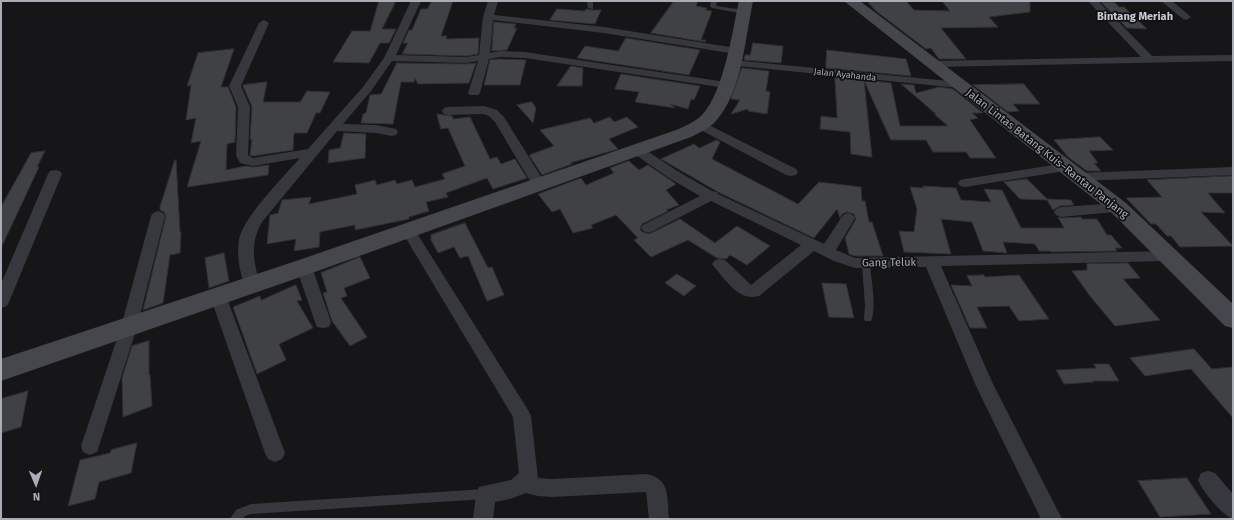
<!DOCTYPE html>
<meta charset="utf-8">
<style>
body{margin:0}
#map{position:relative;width:1234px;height:520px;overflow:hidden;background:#161618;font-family:"Fira Sans",sans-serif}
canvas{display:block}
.frame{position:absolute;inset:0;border:2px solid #a8adb8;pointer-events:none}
.north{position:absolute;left:16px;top:464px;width:40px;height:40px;-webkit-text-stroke:3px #111113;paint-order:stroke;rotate:178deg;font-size:11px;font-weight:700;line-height:16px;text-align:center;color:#a8adb8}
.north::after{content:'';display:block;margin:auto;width:14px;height:18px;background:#a8adb8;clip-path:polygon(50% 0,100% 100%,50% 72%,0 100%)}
</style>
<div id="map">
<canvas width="1234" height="520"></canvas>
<div class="frame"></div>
<div class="north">N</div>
</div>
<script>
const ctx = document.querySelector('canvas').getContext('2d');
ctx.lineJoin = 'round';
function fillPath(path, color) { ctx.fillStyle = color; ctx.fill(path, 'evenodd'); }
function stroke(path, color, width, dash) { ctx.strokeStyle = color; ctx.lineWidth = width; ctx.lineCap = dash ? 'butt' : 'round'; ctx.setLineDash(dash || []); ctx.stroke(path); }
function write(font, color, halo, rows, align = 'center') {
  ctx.font = font + ' "Fira Sans",sans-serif'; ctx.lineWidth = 3.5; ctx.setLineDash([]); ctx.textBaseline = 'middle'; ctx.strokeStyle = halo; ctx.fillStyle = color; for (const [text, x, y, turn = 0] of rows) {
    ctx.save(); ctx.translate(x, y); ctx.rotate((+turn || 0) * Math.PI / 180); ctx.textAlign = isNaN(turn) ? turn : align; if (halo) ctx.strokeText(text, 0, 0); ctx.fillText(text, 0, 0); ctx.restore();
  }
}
const building = new Path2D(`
 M379 1H396L382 29H396L389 43H380L369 63 333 62 352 31H370Z
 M432 1H453L441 36H447L446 39 479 38 478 54 466 56 402 54 408 43H403L409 30H412L421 9H427Z
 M674 1H698L696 6 707 8 706 10 712 11 701 40H706L705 42 651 33Z
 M867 1H906L914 10 950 11 942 1H1030V12L989 17 998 27 941 28 966 59H939L931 48 926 49 876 11Z
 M1101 2H1114L1119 7H1124L1147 29 1127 28Z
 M557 9 585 11 586 9 593 10H601L595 24 550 20Z
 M494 22 516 24 514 28H517L507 50 492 51Z
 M626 38 700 50 689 75 577 58 585 46 618 51Z
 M753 43 783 46 781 63 744 60 745 55H750Z
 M234 49 221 87H228L236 107 235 142 227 144 226 170 246 166 253 167 269 165 268 175 187 187 201 141 191 143 196 118 186 120 191 85 187 86 198 53Z
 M827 50 906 59 911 76 826 68Z
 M500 59 526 60 520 85H484L490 60Z
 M397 63 466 64 476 63 469 83 418 84 415 78 414 82H401L393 124 361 123 363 114 366 113 370 95 381 94Z
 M571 66 583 68 582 86H557Z
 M742 68 769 71 766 91 770 92 767 114 748 111V109L731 114 740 100 731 99Z
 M621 74 700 86 694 100 691 99 688 109 670 104 675 108 635 102 639 92 615 89Z
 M835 77 864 80 872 157 851 154 850 132 820 129 821 116 837 118Z
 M864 80 891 83 900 126H948L934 114H936L901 84 914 85 916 93 939 87 953 89 983 113H972L978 118 970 120 996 158H970L966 152H933L926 140H891Z
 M267 82 263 102H300L307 91 330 92 320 113H316L307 133H294L293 150 253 156 250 155 252 139 250 140 252 107 243 86V85Z
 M1024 84 1040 104H1013L1019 111 1008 112 973 85Z
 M532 102 536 108 533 123 517 105Z
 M437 114 452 116 453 119 470 117 490 159 497 157 501 164 515 159 527 178 493 189 487 178 446 193 448 197 426 202 429 211 409 217V219L355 230V225L320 232 319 247 294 251 296 239 267 244 270 215 278 213 282 200 311 197 309 204 357 194 355 185 375 180 377 185 395 180 397 184 412 180 415 187 445 179 442 174 465 166 448 128 441 129Z
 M610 117 614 122 627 117 638 127 609 139 618 149 570 163 572 164 542 175 529 155 554 146 540 130 590 118 594 123Z
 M344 133 366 134 365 158 328 163 329 150 340 148Z
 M1100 137 1113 150 1089 151 1098 163H1094L1101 171H1087L1068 157 1054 140Z
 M717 140 720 142 712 159 798 204 819 182 861 187 862 201H865L869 222H872L883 256H855L849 254 845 238 856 219 854 214 847 212 842 214 840 218 837 209 814 238 720 193 661 159 694 144 699 148Z
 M45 151 37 167H39L1 248V207L31 153Z
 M175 160H176L180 232 181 231 180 253 170 255 163 303 143 310 166 216 164 212 160 210V207Z
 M629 161 639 170 648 165 676 184 666 190 679 205 666 210 668 211 642 224 640 229 642 232 649 234 680 219 715 243 737 226 770 246 747 265 730 255 726 259 717 258 688 240 651 257 634 240 638 238 616 215 591 225 593 228 573 233 560 209 552 212 538 194 581 178 586 185 614 173 610 168Z
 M1233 176V193H1208L1225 213 1201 212 1233 246 1180 247 1171 236H1167L1156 224H1151L1126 198 1162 197 1147 180Z
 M1027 179 1047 199 1071 200 1074 205 1060 206 1053 210 1047 200 1020 199 1004 182Z
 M923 186 956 188 961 200 991 202 984 189 1002 190 1021 228H1064L1058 217 1061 218 1081 217 1082 219H1097L1107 235H1111L1122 248H1115L1117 251 1051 252 1050 251H1039L1035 244 1003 242 1007 253 983 251 972 222 941 219 951 254 904 252 899 231 914 232 917 209 910 187 924 188Z
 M465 223 488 268 492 267 504 295 487 301 468 256 460 258 454 247 438 253 431 240V235Z
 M224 253 229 281 209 288 205 258Z
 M360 257 370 278 344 288 347 296 341 298 367 337 350 346 332 321 323 293 327 292 321 273Z
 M1128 263 1140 278 1123 279 1160 320 1115 326 1090 296 1072 271 1087 270V264Z
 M677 274 696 286 684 296 665 283Z
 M984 275 985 277 1019 275 1049 319 1019 321 1009 306 977 307 987 328H970L951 285 972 286 967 276Z
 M822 283 846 284 854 318 829 317Z
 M296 285 302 300 297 301 313 328 279 344 286 360 257 374 233 307 260 296 261 300Z
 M149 341V375H150L152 406 123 417 122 378 132 346Z
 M1194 349 1212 369 1233 367V418L1191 369 1145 376 1130 358Z
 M1094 364H1109L1119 381H1092L1094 382 1064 384 1056 370 1096 368Z
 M28 391 21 427 1 433V399Z
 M137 443 131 473 99 482 95 499 68 506 80 460 110 453 111 450Z
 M1187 478 1211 514 1160 517 1138 481Z`);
fillPath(building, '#404145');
stroke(building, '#303034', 1);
fillPath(new Path2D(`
 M587 1H593V9L588 8Z
 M711 1H717L716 6 744 10 747 12 744 14 712 8 710 6Z
 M866 261 870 264C871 279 877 308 871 321H865L864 319 865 306 862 264Z
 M486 489 490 490 491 494 490 498 486 499 251 514 245 516 242 519H230L236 510 251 504Z`), '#37383d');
fillPath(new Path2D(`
 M411 1H421L396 55 466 57 479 55 483 17 488 1H498L494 15 604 27 736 48 741 51 736 54 604 33 493 20 490 53 500 51 525 52 726 82 732 85 726 88 525 58 500 57 489 59 480 93 478 95H470L468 93 478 61 466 63 392 61 371 91 343 124 376 125 396 129 398 132 396 135 392 136 376 133 337 131 262 222C249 245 254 261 260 285L257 289 252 291 247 289C239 275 235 247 241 233 250 211 283 177 300 158L253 166 240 163 236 155 238 107 229 86 259 23 264 20 269 23 241 86 250 107 248 155 253 158 308 149 363 87 384 58Z
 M1088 1H1098L1152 56 1233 55V61L932 67 927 64 932 61 1141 57Z
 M1161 1H1172L1191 17 1186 20 1183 19Z
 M732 60 959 82 965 85 959 88 728 65 727 63 728 61Z
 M484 106 497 110 504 117 545 183 543 186 538 187 533 186 495 122 489 116 483 114 448 115 444 114 442 111 444 108 448 107Z
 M701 121 796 169 798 172 796 175 791 176 786 175 697 128 695 125 697 122Z
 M637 146 641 147 679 172 712 191 717 192 718 194 824 244 843 215 848 213 853 215 855 218 836 250 855 258 1168 251 1173 252 1175 256 1173 260 1168 261 941 266 993 384 1062 519H1041L976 386 926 267 855 268 834 261 814 251 759 296C739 302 726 280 715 268L712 264 715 260 720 259 725 260 751 285 801 245 711 201 653 231 648 233 643 231 641 228 643 225 700 196 669 178 633 153 631 150 633 147Z
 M1066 163 1071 164 1073 167 1071 170 965 187 960 186 958 183 960 180 965 179Z
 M1233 167V175L1079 181 1074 180 1072 177 1074 174 1079 173Z
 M55 170 60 171 62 174 9 302 7 306 1 308V284L48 174 50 171Z
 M1119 203 1124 205 1126 208 1124 211 1061 217 1056 215 1054 212 1056 209 1061 207Z
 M158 211 163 213 165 216 137 327 99 446 97 452 90 455 83 452 81 446 121 327 151 216 153 213Z
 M408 225 413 227 528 410 531 416 538 478 552 479 646 474C671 478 667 499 669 519H649L646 492 552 497 538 496 526 493 510 499 495 502 493 519H473L476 494 479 487 511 480 519 473 513 417 401 230 403 227Z
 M304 261 309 263 312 267 331 322 329 327 323 328 317 327 315 322 296 267 299 263Z
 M218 290 224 292 226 296 285 453 282 459 275 462 268 459 265 453 210 296 212 292Z
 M1208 471 1215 473 1233 494V519C1221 514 1203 492 1198 480L1201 473Z`), '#37383d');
fillPath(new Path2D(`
 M739 1H753C745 39 742 93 715 122 708 129 699 133 691 137L312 273 1 381V359L296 261 679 129C687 125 696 121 702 115 724 92 732 32 739 1Z
 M844 1H860L1126 203 1233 304V328L1225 326 1112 213Z`), '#45474d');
write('9px', '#a8adb8', '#111113', [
 ["Jalan Ayahanda",845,75,6]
]);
write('bold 11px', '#c9ccd4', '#111113', [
 ["Bintang Meriah",1135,17]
]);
write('11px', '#a8adb8', '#111113', [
 ["Jalan Lintas Batang Kuis–Rantau Panjang",1047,154,38],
 ["Gang Teluk",889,263,-1]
]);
</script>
